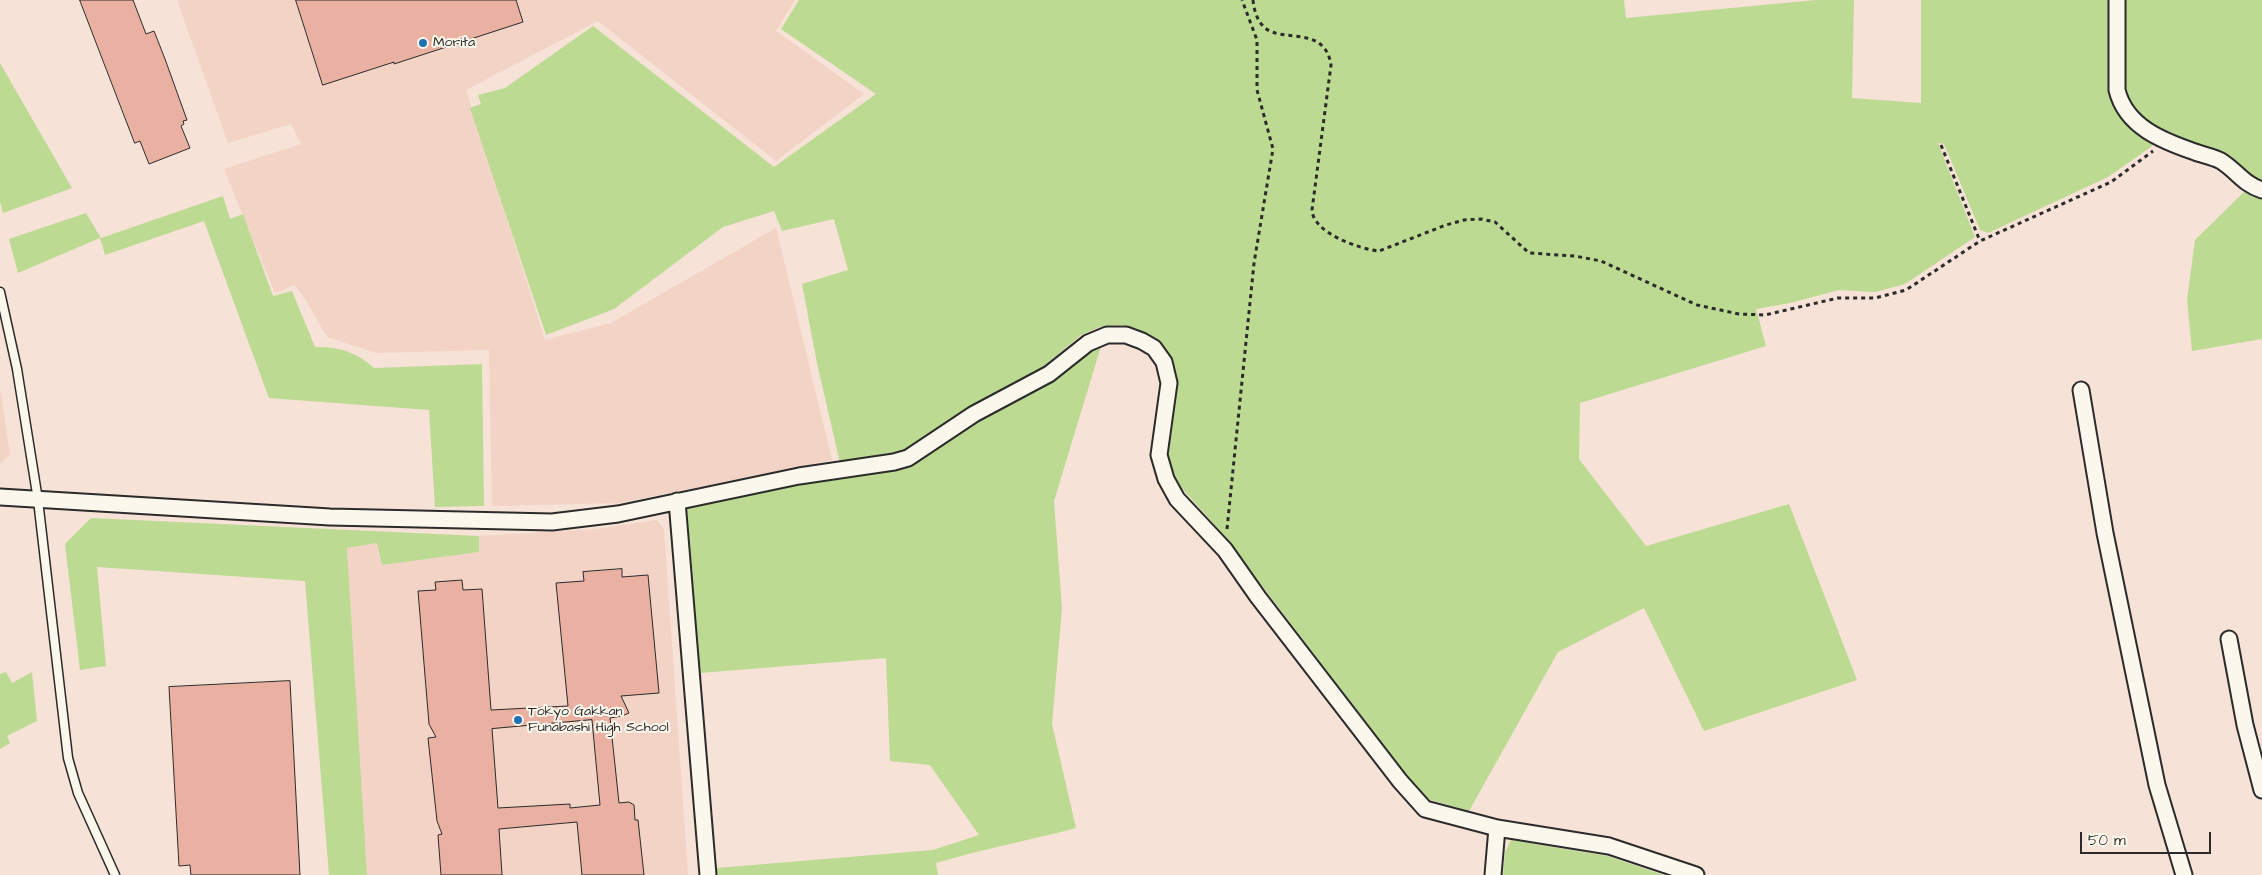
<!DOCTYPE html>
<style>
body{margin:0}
#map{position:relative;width:2262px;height:875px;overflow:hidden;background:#f6e2d6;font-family:"Architects Daughter",sans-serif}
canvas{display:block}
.scale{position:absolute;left:2080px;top:832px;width:131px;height:22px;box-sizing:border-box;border:2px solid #2b2b2b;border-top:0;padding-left:6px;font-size:15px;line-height:18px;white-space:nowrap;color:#2b2b2b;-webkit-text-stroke:4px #fbf7ec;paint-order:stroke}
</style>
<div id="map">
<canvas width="2262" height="875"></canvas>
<div class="scale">50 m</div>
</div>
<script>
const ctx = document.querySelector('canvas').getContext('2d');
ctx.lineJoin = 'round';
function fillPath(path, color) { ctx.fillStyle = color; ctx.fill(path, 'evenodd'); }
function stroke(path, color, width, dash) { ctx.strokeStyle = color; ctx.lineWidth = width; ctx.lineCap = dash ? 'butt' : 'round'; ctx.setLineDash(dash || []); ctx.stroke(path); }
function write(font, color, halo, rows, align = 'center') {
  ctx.font = font + ' "Architects Daughter",sans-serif'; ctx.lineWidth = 4; ctx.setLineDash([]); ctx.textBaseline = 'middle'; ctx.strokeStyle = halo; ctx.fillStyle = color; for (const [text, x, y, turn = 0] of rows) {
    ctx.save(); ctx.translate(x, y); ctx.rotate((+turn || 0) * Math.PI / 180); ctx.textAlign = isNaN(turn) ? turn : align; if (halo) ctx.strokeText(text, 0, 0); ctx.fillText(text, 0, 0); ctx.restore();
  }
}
fillPath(new Path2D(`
 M177 0H795L776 31 864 94 776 161 598 21 466 90 545 340 611 323 776 228 832 460 619 503 492 506 489 350 376 353 327 337 304 297 294 285 275 293 224 169 301 144 291 124 228 143Z
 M0 388 10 454 0 464Z
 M657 520 664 529 688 875H367L347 548 377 543 382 565 479 552V536L596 529Z`), '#f2d3c6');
fillPath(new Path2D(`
 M799 0H1624L1626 18 1816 0H1854L1852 98 1921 103V0H2112V94L2134 128 2153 143 2151 147 2108 177 1988 233 1980 230 1944 144 1938 143 1975 237 1905 284 1875 292 1839 290 1790 303 1756 309 1766 346 1580 403 1579 459 1646 546 1789 504 1857 680 1704 731 1644 608 1558 652 1469 811 1424 798 1221 532 1178 484 1168 459 1166 446 1174 397 1175 376 1168 355 1159 341 1147 333 1122 325 1102 326 1081 335 1044 366 972 407 905 450 840 463 817 363 802 284 848 270 834 219 782 231 774 211 723 227 614 309 546 335 470 108 481 104 478 95 505 88 593 26 774 167 876 94 781 29Z
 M2124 0H2262V184L2221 155 2140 119 2131 109 2122 86 2126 21Z
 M0 63 72 188 3 213 0 202Z
 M2246 190 2262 196V339L2192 351 2187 300 2195 240Z
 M223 196 230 219 243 214 273 296 292 291 315 347C338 346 357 352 374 368L482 364 484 506 435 507 429 410 269 398 204 221 105 255 100 238 18 273 9 239 86 213 101 238Z
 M1102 343 1054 501 1062 608 1052 724 1076 828C1030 840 983 849 936 863L938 875H717V868L933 850 979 835 930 765 890 761 886 658 700 673 695 643 685 512 692 504 905 466Z
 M91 518 479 536V552L382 565 377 543 347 548 367 875H329L305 581 97 567 106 666 80 670 65 544Z
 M6 672 12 683 32 672 37 721 7 736 10 743 0 749V674Z
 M1511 840 1607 856 1664 875H1503L1505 852Z`), '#bcda92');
const building = new Path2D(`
 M80 0H133L146 34 154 31 165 59 187 120 183 121 184 124 181 126 190 148 149 164 140 141 135 143Z
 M296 0H516L523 22 394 64V62L323 85Z
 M622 569V577L648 575 659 693 621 696 629 713 622 716 610 718 619 803 629 802 634 805 635 820H638L644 875H582L577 822 499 829 502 875H441L438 835 442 834 437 821 428 738 436 737 429 724 418 591 436 590 435 582 462 580 463 590 482 589 491 710 568 706 556 583 584 581 583 572ZM592 720 600 805 570 808V804L498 808 492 729Z
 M290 681 300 875H191L190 865 179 866 169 687Z`);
fillPath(building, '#eab1a2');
stroke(building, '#2b2b2b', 1);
const service = new Path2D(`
 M0 292 17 369 38 500 68 758 78 793 115 875`);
const minor = new Path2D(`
 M2117 0V90C2126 127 2163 141 2195 152 2203 155 2214 157 2221 161 2237 171 2243 184 2262 190
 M2081 390 2105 533 2157 785 2184 875
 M0 497 330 517 552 522 618 514 799 476 894 462 908 458 974 414 1049 374 1088 343 1107 335H1126L1142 341 1154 348 1164 362 1169 383 1159 455 1166 479 1177 499 1225 550 1258 597 1400 781 1425 809 1497 828 1609 846 1696 875
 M677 501 708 875
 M2229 639 2245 725 2262 790
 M1493 875 1497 828`);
stroke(service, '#2b2b2b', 11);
stroke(minor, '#2b2b2b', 19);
stroke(new Path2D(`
 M1253 0C1254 10 1257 21 1265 28 1283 43 1325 25 1331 65L1312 210C1313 233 1359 249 1379 251L1446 225 1464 220 1481 219 1495 222 1529 253 1575 256 1601 261 1697 305 1739 314 1765 315 1838 298H1875L1906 290 1980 241 2111 182 2153 151
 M1941 145 1980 241
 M1227 529 1254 263 1273 149 1257 90V40L1242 0`), '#2b2b2b', 3, [4, 4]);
stroke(service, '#fbf7ec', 8);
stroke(minor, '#fbf7ec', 15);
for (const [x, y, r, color] of [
 [423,43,5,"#1f6fb2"],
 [518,720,5,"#1f6fb2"]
]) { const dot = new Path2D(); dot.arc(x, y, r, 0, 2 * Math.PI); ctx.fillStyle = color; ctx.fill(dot); stroke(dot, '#fbf7ec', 2); }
write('14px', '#2b2b2b', '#fbf7ec', [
 ["Morita",433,43],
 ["Tokyo Gakkan",528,712],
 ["Funabashi High School",528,728]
], 'left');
</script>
